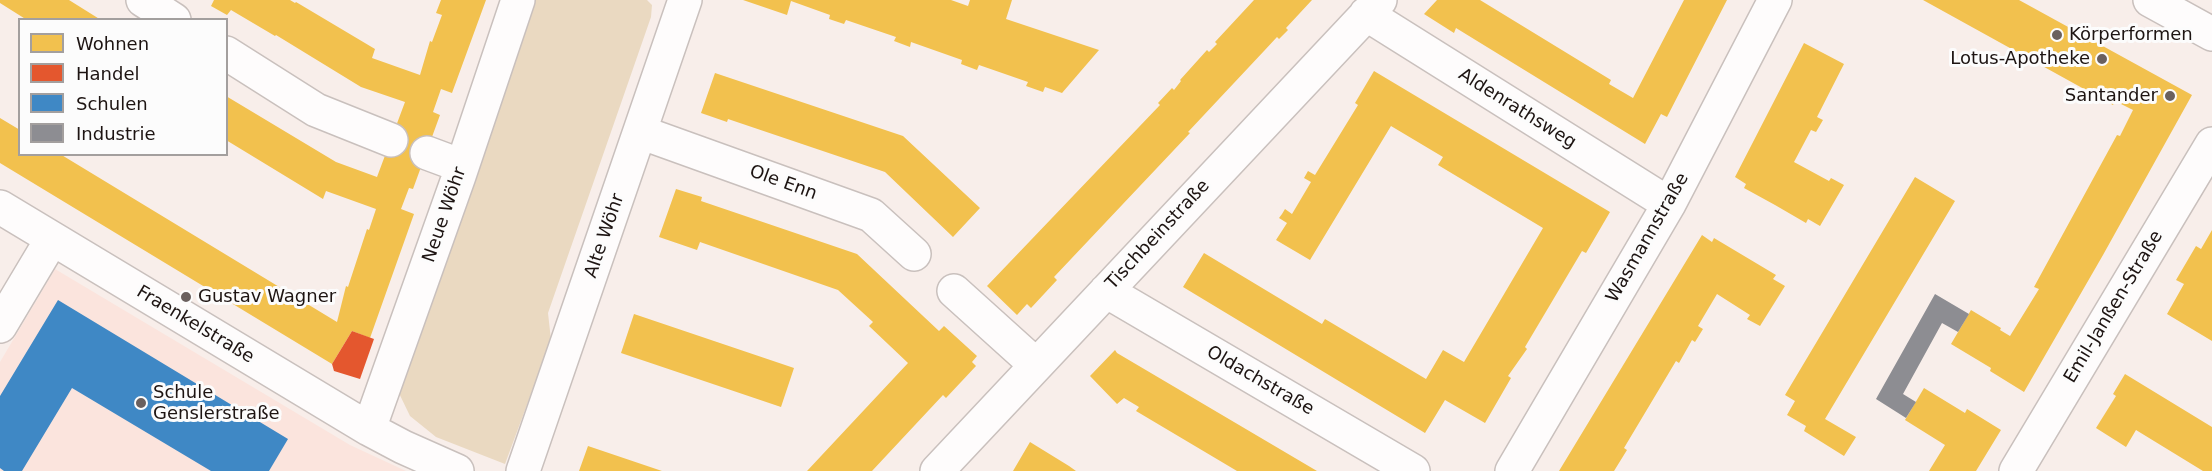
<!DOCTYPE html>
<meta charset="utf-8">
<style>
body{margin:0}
#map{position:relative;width:2212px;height:471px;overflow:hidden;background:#f8eeea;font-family:"DejaVu Sans",sans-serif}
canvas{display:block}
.legend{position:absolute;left:18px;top:18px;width:210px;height:138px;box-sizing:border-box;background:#fcfcfc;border:2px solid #a39f9e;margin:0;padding:8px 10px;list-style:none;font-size:18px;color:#1d1412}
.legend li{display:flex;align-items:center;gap:12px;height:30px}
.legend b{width:30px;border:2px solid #a39f9e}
</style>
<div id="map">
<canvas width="2212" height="471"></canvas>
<ul class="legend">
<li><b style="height:16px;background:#f2c14e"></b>Wohnen</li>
<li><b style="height:16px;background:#e4572e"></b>Handel</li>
<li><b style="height:16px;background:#3f88c5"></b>Schulen</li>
<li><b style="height:16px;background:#8d8d92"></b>Industrie</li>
</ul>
</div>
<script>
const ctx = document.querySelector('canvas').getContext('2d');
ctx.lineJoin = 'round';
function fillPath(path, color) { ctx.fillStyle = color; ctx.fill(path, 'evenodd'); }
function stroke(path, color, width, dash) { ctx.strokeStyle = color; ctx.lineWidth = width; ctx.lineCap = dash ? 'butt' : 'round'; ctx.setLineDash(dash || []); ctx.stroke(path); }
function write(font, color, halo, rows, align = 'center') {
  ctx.font = font + ' "DejaVu Sans",sans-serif'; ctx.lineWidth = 6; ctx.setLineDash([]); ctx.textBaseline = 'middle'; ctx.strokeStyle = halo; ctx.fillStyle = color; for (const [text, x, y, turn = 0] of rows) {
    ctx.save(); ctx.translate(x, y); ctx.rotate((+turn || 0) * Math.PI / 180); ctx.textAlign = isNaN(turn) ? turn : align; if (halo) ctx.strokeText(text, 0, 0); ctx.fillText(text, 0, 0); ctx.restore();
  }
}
fillPath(new Path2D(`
 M55 269 350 445 406 471H0V362Z`), '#fbe4dd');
fillPath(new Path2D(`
 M528 0H647L652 5 651 17 548 313 551 340 505 464 436 437 410 416 396 387Z`), '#ead9c1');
fillPath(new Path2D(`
 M0 0H69L101 20H27L0 3Z
 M214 0H290L295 3 296 2 375 49 372 58 420 75 430 41 432 42 442 15 436 13 441 0H486L452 93 441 89 433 112 440 115 413 189 409 188 401 209 414 214 370 338 352 331 332 364 0 163V118L20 130V154H60L337 322 346 286 348 287 367 229 369 230 376 209 326 191 323 199 226 140V96L336 162 377 177 405 102 361 87 276 35 275 36 231 10 227 15 211 6Z
 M743 0H951L968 6 970 0H1012L1006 19 1099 50 1062 93 1045 87 1043 92 1026 86 1028 82 979 65 977 70 961 64 962 60 911 42 910 47 894 41 896 37 846 20 844 24 829 19 830 15 791 1 787 15Z
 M1254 0H1312L1286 28 1288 30 1279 39 1277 37 1264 51 1188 132 1190 133 1054 277 1057 280 1031 308 1027 304 1017 315 987 286 1160 105 1158 103 1172 88 1174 90 1181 81 1180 80 1207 50 1209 52 1217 44 1215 42Z
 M1437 0H1480L1611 80 1609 84 1633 98 1684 0H1727L1667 117 1661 114 1645 144 1456 28 1454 33 1424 14Z
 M1923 0H2019L2192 95 2103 255 2024 392 1990 371 1991 368 1951 344 1971 310 2001 328 2000 330 2010 336 2039 289 2034 287 2117 135 2120 136 2133 110 2115 101 2113 105Z
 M1804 43 1844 64 1817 117 1823 120 1816 132 1811 130 1794 162 1829 181 1831 178 1844 185 1820 226 1808 219 1806 223 1775 205 1744 188 1746 184 1735 177Z
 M1374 71 1610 212 1586 253 1582 251 1525 347 1527 349 1508 376 1511 378 1485 423 1445 400 1425 433 1183 287 1204 253 1322 324 1325 319 1426 379 1443 350 1464 362 1543 228 1438 165 1443 157 1391 126 1310 260 1276 240 1287 223 1279 218 1282 214 1285 209 1292 214 1311 182 1304 178 1308 171 1315 175 1358 105 1355 103Z
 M715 73 903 136 980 208 953 237 885 172 728 119 727 122 701 113Z
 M1915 177 1955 201 1825 419 1856 437 1844 456 1804 431 1806 426 1787 415 1795 401 1785 395Z
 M676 189 702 197 701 201 857 254 939 331 944 326 977 356 972 362 976 366 946 398 943 395 872 471H807L908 363 869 326 873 322 838 290 700 242 697 250 659 237Z
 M2212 230V341L2167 314 2184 284 2176 280 2196 246 2201 249Z
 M1702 235 1712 242 1714 238 1776 275 1773 279 1785 286 1760 326 1747 319 1750 315 1717 294 1698 326 1703 329 1695 342 1692 340 1679 363 1676 361 1624 448 1627 450 1614 471H1559Z
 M634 314 794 368 781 407 621 353Z
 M1115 350 1117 353 1317 471H1237L1136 411 1139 407 1124 398 1117 404 1090 376Z
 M2125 374 2212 427V471H2203L2136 430 2126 447 2096 428 2116 396 2113 394Z
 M1924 388 1965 413 1967 409 2001 430 1976 471H1929L1945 445 1905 420Z
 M1030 442 1069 466 1076 471H1013Z
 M588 446 662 471H579Z`), '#f2c14e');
fillPath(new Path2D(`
 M352 331 374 339 360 379 334 371 332 364Z`), '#e4572e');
fillPath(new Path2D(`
 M58 300 288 439 269 471H211L72 388 22 471H4L0 468V396Z`), '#3f88c5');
fillPath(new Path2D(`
 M1935 294 1969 314 1958 332 1942 323 1903 394 1916 402 1906 418 1876 399Z`), '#8d8d92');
const minor = new Path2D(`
 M143 0 174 20
 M1366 14 1669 204
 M226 53 316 110 391 140
 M640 132 871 215 914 254
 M427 153 462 166
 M0 207 369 429 403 447 457 471
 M954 291 1036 365
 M1106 291 1413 471
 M0 326 52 239
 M369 429 459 176 518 0
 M523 471 685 0
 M937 471 1380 0
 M1512 471 1669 204 1775 0
 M2016 471 2212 144`);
const major = new Path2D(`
 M2150 0 2212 34`);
stroke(minor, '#c9c0bd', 36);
stroke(major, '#c9c0bd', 36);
stroke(minor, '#fefcfc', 33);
stroke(major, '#fefcfc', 33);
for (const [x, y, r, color] of [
 [2057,35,6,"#6a605e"],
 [2102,59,6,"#6a605e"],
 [2170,96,6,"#6a605e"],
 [186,297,6,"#6a605e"],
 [141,403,6,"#6a605e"]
]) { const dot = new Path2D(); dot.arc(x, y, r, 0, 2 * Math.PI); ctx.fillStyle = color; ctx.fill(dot); stroke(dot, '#fcfcfc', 2); }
write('18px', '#1d1412', '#fcfcfc', [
 ["Körperformen",2069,35],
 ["Lotus-Apotheke",2090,59,"right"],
 ["Santander",2158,96,"right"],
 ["Gustav Wagner",198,297],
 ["Schule",153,393],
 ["Genslerstraße",153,414]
], 'left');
write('18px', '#1d1412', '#fcfcfc', [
 ["Aldenrathsweg",1517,109,32],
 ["Ole Enn",783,183,20],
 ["Neue Wöhr",445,215,-71],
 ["Tischbeinstraße",1158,235,-47],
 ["Alte Wöhr",605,236,-71],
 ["Wasmannstraße",1648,238,-60],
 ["Emil-Janßen-Straße",2114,307,-59],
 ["Fraenkelstraße",195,325,31],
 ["Oldachstraße",1260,381,30]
]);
</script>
